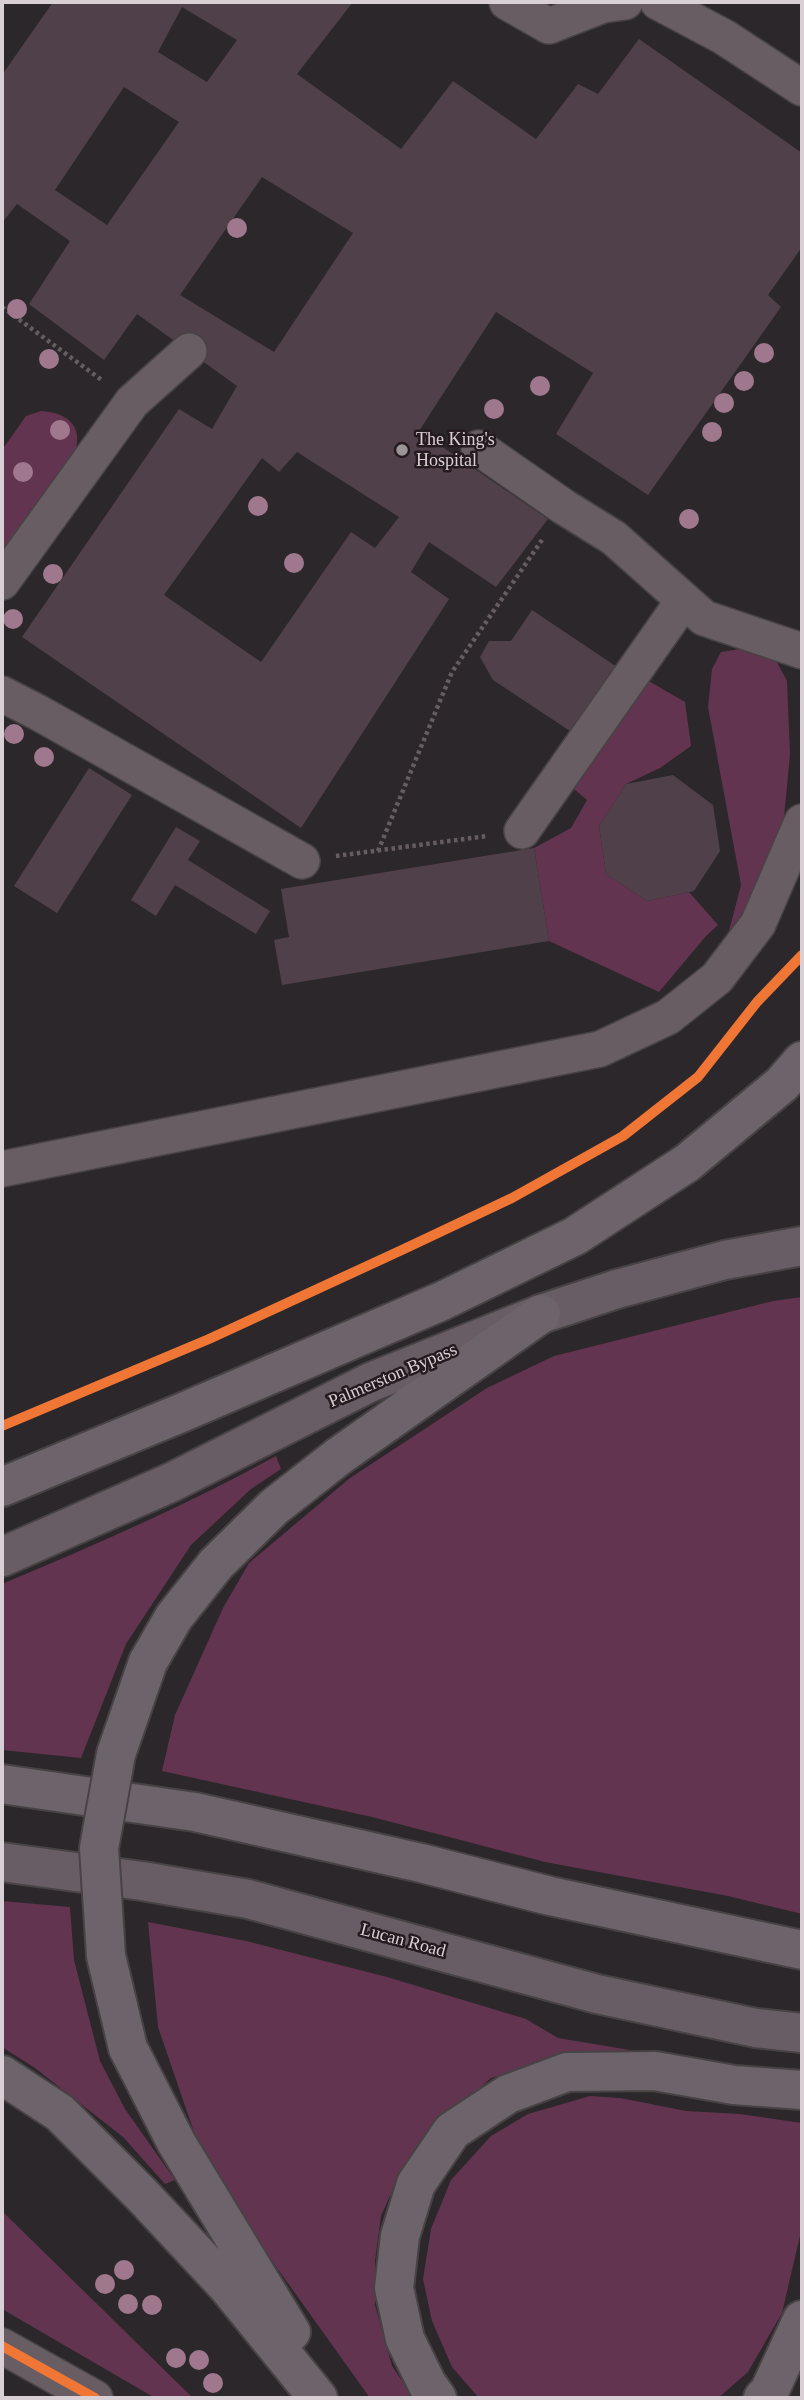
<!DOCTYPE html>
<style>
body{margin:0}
#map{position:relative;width:804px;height:2400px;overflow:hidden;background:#2c272a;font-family:Georgia,serif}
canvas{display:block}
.frame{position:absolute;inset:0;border:4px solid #d8d0d4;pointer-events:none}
</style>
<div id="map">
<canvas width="804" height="2400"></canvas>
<div class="frame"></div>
</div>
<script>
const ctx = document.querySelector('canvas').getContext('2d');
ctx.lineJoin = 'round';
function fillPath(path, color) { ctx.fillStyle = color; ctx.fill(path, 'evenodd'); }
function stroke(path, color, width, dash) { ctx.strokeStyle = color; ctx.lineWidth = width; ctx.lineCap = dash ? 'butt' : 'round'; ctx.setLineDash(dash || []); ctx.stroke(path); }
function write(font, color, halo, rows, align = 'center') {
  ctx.font = font + ' Georgia,serif'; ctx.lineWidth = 5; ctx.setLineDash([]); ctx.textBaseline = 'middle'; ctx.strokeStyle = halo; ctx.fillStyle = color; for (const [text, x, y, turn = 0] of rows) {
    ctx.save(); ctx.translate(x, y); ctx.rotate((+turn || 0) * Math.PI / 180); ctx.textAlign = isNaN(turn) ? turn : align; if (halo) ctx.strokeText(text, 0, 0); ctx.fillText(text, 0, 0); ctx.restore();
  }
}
fillPath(new Path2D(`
 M41 411C71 413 85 429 73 458L2 556V450L26 416Z
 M747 648 773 655 787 681 790 755 784 817 772 868 725 946 741 885 708 707 712 669 721 652Z
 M640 676 685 702 691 746 660 768 626 784 599 826 606 874 647 901 689 892 718 925 706 936 659 992 549 941 534 848 571 828 587 800 568 784Z
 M802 1297V1914L728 1896 545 1862 372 1817 162 1771 175 1715 223 1608 249 1563 350 1478 487 1388 554 1356 773 1301Z
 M276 1456 281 1469 251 1489 191 1545 126 1644 81 1758 2 1750V1584C95 1545 187 1505 276 1456Z
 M2 1901 70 1907 74 1960 100 2061 125 2109 175 2180 165 2184 123 2137 35 2068 2 2047Z
 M148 1922 246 1941 387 1977 526 2019 558 2038 630 2050 555 2059 491 2078 433 2130 397 2180 381 2216 375 2261V2305L392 2366 414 2398H370L252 2233 195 2135 158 2027Z
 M590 2096 620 2098 686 2111 740 2114 802 2123V2227L782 2313 748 2372 718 2398H479L452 2367 432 2321 423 2279 431 2229 451 2180 491 2136 528 2114Z
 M2 2211 193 2398H155L2 2309Z`), '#62344f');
fillPath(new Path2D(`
 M53 2H353L297 74 401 149 453 81 536 139 578 84 598 94 639 39 802 153V247L768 295 781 307 648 495 556 434 593 373 496 312 419 431 548 519 496 587 429 542 411 572 449 599 301 828 22 637 179 409 212 429 237 386 137 314 104 360 29 304 70 241 17 204 2 223V75ZM182 7 237 40 207 82 158 52ZM124 87 179 122 107 225 55 190ZM262 177 353 233 274 352 180 295ZM297 452 399 517 375 548 351 532 261 662 164 595 262 458 279 472Z
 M532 610 620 669 576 735 493 680 480 657 489 641H511Z
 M89 768 132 795 57 913 14 886Z
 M673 775 713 805 720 851 694 891 647 901 606 874 599 826 626 784Z
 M176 827 200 841 188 860 270 911 256 934 175 885 156 916 131 900Z
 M534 848 549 941 282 985 274 940 289 937 281 889Z`), '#504049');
const minor = new Path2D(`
 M507 2 549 26 603 5 625 2
 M658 2 724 37 802 88
 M479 448 564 507 614 538 704 618 802 651
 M2 582 132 402 189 351
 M2 694 39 713 302 861
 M522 831 684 600
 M2 1169 600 1049 668 1017 717 978 758 924 802 822
 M2 2346 95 2398`);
const major = new Path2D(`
 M2 1557 172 1482 371 1382 541 1314 617 1289 725 1260 802 1246
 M2 1862 142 1881 248 1899 597 1994 756 2028 802 2033`);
const highway = new Path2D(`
 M2 1487 181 1413 442 1301 575 1236 687 1163 782 1084 802 1061
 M148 1662 174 1617 216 1564 274 1507 339 1456 541 1314
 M2 1784 195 1812 421 1863 550 1896 802 1950
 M128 2048 176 2142 291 2332
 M2 2075 60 2113 141 2194 228 2287 318 2398
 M437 2398 427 2384 405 2339 394 2288 400 2236 416 2184 452 2131 508 2094 567 2072 655 2071 734 2085 802 2090
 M763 2398 769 2392 802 2320`);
stroke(minor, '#474345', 38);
stroke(major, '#474345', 42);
stroke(highway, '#474345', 42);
stroke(new Path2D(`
 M2 307 103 381
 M378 851 452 672 544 537
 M336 856 487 836`), '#655d61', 4.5, [3.5, 3.5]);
stroke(minor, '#685d63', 35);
stroke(major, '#685d64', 38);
stroke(highway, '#6d636a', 38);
const highwayBridge = new Path2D(`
 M128 2048 106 1956 99 1848 116 1754 148 1662`);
stroke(highwayBridge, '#474345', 42, []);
stroke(highwayBridge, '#6d636a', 38);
stroke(new Path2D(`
 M2 1426 209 1339 404 1249 512 1198 623 1136 698 1077 757 1002 802 955
 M2 2346 95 2398`), '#f07635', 10);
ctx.fillStyle = '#9f788e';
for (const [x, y] of [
 [237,228],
 [17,309],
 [764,353],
 [49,359],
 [744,381],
 [540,386],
 [724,403],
 [494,409],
 [60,430],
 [712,432],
 [23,472],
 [258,506],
 [689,519],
 [294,563],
 [53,574],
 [13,619],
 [14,734],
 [44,757],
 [124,2270],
 [105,2284],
 [128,2304],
 [152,2305],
 [176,2358],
 [199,2360],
 [213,2383]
]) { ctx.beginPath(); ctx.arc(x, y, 10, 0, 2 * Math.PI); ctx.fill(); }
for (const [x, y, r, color] of [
 [402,450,7,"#9c9598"]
]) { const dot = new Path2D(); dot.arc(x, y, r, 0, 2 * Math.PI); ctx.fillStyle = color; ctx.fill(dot); stroke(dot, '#251a20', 2.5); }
write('18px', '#d8d0d4', '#251a20', [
 ["The King's",416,440],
 ["Hospital",416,461]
], 'left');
write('18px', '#d8d0d4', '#251a20', [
 ["Palmerston Bypass",393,1376,-23],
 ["Lucan Road",403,1941,15]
]);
</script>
